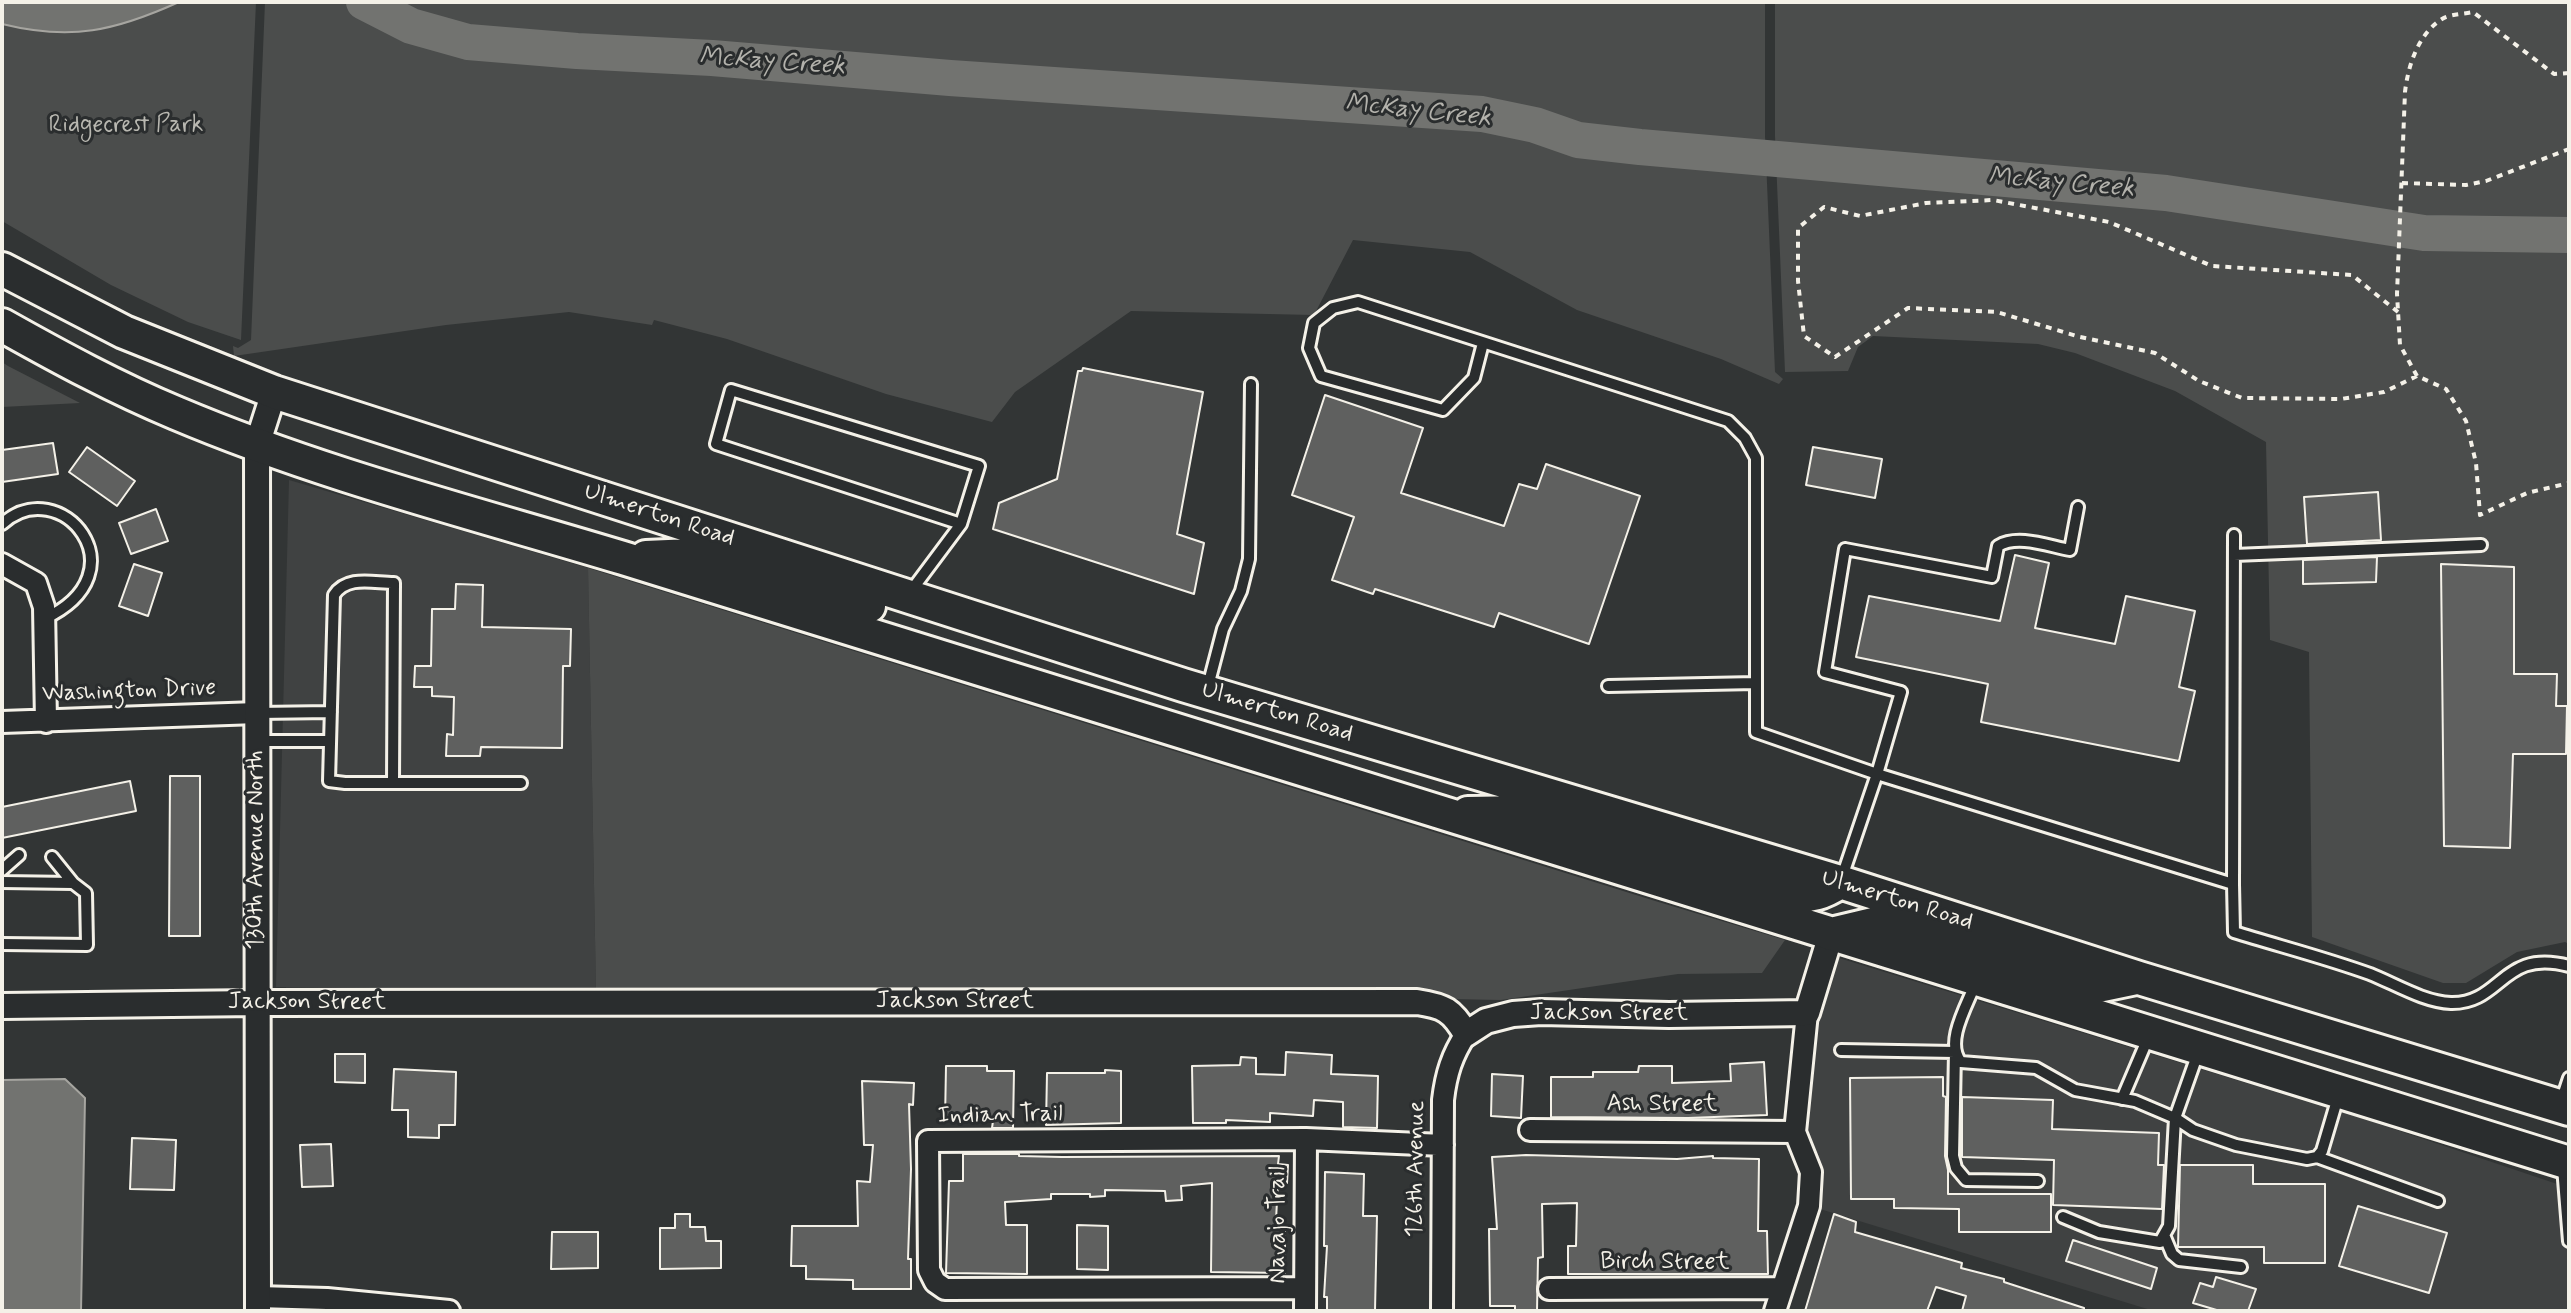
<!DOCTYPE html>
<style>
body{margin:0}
#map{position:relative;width:2571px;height:1313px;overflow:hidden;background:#323535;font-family:Mynerve,sans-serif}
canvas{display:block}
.frame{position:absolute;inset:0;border:4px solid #f4f1e8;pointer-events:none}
</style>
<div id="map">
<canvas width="2571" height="1313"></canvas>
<div class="frame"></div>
</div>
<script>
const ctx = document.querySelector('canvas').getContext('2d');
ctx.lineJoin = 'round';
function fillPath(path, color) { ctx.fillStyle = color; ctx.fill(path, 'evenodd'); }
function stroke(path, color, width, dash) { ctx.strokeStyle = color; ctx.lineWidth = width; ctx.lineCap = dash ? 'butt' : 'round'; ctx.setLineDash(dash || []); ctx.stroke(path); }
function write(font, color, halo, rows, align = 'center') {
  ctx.font = font + ' Mynerve,sans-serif'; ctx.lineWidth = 6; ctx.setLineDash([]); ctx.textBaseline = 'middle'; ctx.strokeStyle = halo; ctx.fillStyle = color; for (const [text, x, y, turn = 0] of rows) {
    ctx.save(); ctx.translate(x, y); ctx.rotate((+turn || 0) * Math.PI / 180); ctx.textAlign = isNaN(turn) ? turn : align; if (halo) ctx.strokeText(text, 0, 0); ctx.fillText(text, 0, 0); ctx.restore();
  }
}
fillPath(new Path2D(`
 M289 480 588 568 596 990 276 987Z
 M1839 958 2373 1122 2569 1188V1311H2154L1820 1209 1822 1172 1808 1135 1807 1125 1818 1014 1831 973Z`), '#404242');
fillPath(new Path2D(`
 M2 2H256L241 340 188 322 111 285 2 221Z
 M265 2H1765V136L1775 372 1783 379 1779 384 1721 359 1577 310 1470 252 1353 240 1314 315 1131 311 1015 392 992 422 886 394 727 339 654 320 652 325 569 312 446 325 234 356 233 346 238 348 251 340Z
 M1775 2H2569V944L2565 942 2517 952 2466 983H2443L2312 937 2309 652 2270 640 2266 442 2175 391 2075 353 2038 344 1873 336 1858 347 1848 371 1785 372 1775 136Z
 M2 362 8 366 80 403 2 407Z
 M588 568 1652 900 1785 940 1762 973 1678 974 1501 1000 1450 999 1442 995 1417 991 596 990Z`), '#4b4d4c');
const water = new Path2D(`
 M2 2H179C115 31 71 41 2 24Z
 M65 1079 85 1098 81 1311H2V1080Z`);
fillPath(water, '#727370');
stroke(water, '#a6a5a0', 2);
stroke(new Path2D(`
 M364 2 411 26 468 42 577 51 712 58 950 78 1482 114 1535 125 1578 140 1640 147 2166 193 2424 233 2569 235`), '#727370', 36);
const building = new Path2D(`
 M1083 368 1203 392 1177 534 1204 543 1194 594 993 529 999 503 1057 479 1078 371H1082Z
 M1325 395 1423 428 1401 493 1504 526 1519 484 1537 489 1546 464 1640 496 1589 644 1499 613 1494 627 1375 589 1373 594 1332 580 1354 517 1292 495Z
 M53 443 58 474 2 482V450Z
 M87 447 135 481 117 506 69 472Z
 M1813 447 1882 459 1875 498 1806 485Z
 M2378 492 2381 540 2307 544 2304 497Z
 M156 509 168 541 131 554 119 523Z
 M2015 555 2049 563 2035 628 2115 644 2126 596 2195 611 2179 687 2195 691 2179 761 1981 722 1988 684 1856 657 1869 596 2000 621Z
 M2377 557 2376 582 2303 584V560Z
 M134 564 162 573 148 616 119 606Z
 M2441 564 2514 567V674H2557L2556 706H2567L2566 754H2513L2510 848 2444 846Z
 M456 584 483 585 482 627 571 629 570 666H563L562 748 481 747 480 756H446L447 734 453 735 454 697 432 696V687H414L415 666H431L432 609H455Z
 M170 776H200V936H169Z
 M130 781 136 811 2 838V807Z
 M1286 1052 1332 1055 1331 1074 1378 1076 1377 1128 1343 1127V1102L1314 1100 1313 1116 1270 1113V1122L1226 1120V1123H1193L1192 1066 1240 1065 1241 1057 1256 1058V1074L1285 1075Z
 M335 1054H365V1083L335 1082Z
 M1764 1062 1767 1115 1688 1118 1551 1117V1077H1593V1072H1638L1639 1066H1672V1083L1731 1081 1730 1064Z
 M946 1066H987V1071H1014L1013 1128H992L993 1121H945Z
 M394 1069 456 1072 455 1125H439V1138L408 1137V1110H392Z
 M1105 1070 1121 1071V1123L1046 1125 1047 1073H1105Z
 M1492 1074 1523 1076 1521 1118 1491 1116Z
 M1943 1077V1096L1946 1097 1945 1156 1948 1170V1194H2051V1232H1959V1209L1894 1208V1199H1851L1850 1078Z
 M862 1081 914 1083 913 1105 909 1104 911 1169 908 1259H911V1289H853V1280L806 1279V1266H791L792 1226H858L857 1181 870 1182 873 1145H864Z
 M1962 1097 2053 1100 2052 1129 2159 1133 2158 1165H2164L2162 1209 2053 1205 2054 1160 1962 1157Z
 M132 1138 176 1140 174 1190 130 1189Z
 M331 1144 333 1186 302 1187 300 1145Z
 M963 1154H1019V1156L1062 1157 1279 1156 1278 1164 1288 1165 1287 1183 1278 1182 1276 1220H1285V1273L1211 1272 1212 1183 1181 1186 1182 1200 1166 1201 1165 1191 1105 1190V1196L1090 1197V1194H1051V1199L1005 1202 1006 1225H1027V1274L946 1273 949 1181H963Z
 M1526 1155 1677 1159 1713 1156V1158L1759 1159 1758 1231H1767L1768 1274H1568V1246H1576L1577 1203 1542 1204 1543 1257 1538 1258 1537 1311H1515V1306H1490L1489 1229H1497L1492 1157Z
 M2180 1165H2253V1184H2325V1263H2264V1247H2178Z
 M1325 1172 1364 1174 1363 1216H1377L1375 1311H1327V1297H1324L1327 1246H1324Z
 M2358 1206 2447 1233 2429 1293 2339 1266Z
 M675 1214H690V1227H705L706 1241H721V1268L660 1269V1228H675Z
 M1834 1214 1856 1222 1855 1232 1962 1263 1961 1268 2004 1279V1282L2084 1308V1311H1962L1966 1296 1936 1287 1927 1311H1805Z
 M1077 1225 1108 1226V1270L1077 1269Z
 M552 1232H598V1268L551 1269Z
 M2073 1240 2157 1268 2151 1289 2066 1261Z
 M2216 1277 2256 1289 2248 1311H2220L2193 1303 2200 1283 2213 1287Z`);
fillPath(building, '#5f605f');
stroke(building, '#f4f1e8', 2);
const service = new Path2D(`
 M1483 343 1474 378 1443 410 1321 376 1309 348 1314 323 1333 308 1358 302 1728 421 1745 438 1756 458V732L1877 774 1901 692 1825 672 1845 549 1992 577 1998 546C2018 534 2048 546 2070 550L2078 507
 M2 524C60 471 145 572 44 619
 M2234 555 2481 545
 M911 591 961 524 979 466 731 390 716 444 961 524
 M1608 686 1756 683
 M1207 690 1223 629 1241 591 1249 559 1251 384
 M257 713 331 712
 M259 741H330
 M393 783 394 583C373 583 347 575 334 595L329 781 345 783H521
 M52 857 73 883
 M2 870 19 855
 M1842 877 1877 774 2233 884 2234 535
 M2 882 73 883 86 893 87 945 2 944
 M2233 884 2234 932C2279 946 2326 958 2370 974 2395 984 2424 1002 2451 1003 2502 1004 2502 948 2569 966
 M1976 982C1968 1004 1944 1042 1961 1062L2036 1068 2075 1090 2135 1101 2175 1118 2193 1130 2236 1145 2307 1159 2317 1157 2322 1151 2338 1097
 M1841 1050 1955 1052 1953 1156 1956 1168 1966 1180 2038 1181
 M2122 1099 2148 1038
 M2561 1102 2569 1078
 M2317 1157 2438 1201
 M2563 1167 2569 1241
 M2063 1217 2099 1232 2160 1242 2169 1226 2175 1118 2199 1050
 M2164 1235 2172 1254 2179 1260 2241 1267`);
const minor = new Path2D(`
 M2 564 36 583 44 607 46 722
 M2 722 257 713
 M1530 1130 1795 1132
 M1305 1288 945 1289 935 1282 929 1270 928 1141 1306 1139 1443 1145
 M1549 1289 1781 1288
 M258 1297 327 1299 449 1311
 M1305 1311 1306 1139
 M1442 1311 1443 1100C1446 1074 1452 1055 1466 1034
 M1775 1311 1809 1206 1811 1172 1795 1132 1807 1013`);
const tertiary = new Path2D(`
 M2 1006 257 1003 1417 1002C1444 1006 1452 1010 1466 1034L1486 1021 1513 1014 1541 1012 1669 1015 1807 1013 1831 934
 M258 1311 257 445 274 392`);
const primary = new Path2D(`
 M2 269 124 332 274 392 1183 685 1840 882 2139 978 2569 1109
 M2 325C59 357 116 388 176 413 320 474 474 513 623 558L2569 1163
 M646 557 692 555 869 606
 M1468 813 1527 812 1791 895C1811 897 1823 893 1840 882
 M1831 934 1877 923 2088 988 2136 978`);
stroke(service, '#f4f1e8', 16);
stroke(minor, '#f4f1e8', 26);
stroke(tertiary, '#f4f1e8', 30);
stroke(primary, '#f4f1e8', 38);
stroke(new Path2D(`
 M2569 73 2554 74 2473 12C2464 14 2450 14 2442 19 2418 34 2408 66 2405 92L2397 294 2400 345 2417 376 2446 389 2466 421 2476 463 2480 515 2527 493 2569 483
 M2402 183 2466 185 2486 181 2569 149
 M2398 312 2352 275 2212 266 2109 222 1993 200 1926 203 1860 216 1824 207 1798 228V281L1804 336 1835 357 1908 308 1997 312 2080 337 2155 353 2199 381 2242 398 2341 399 2384 392 2417 376`), '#f4f1e8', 4, [6, 6]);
stroke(service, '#2a2d2e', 10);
stroke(minor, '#2a2d2e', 20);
stroke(tertiary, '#2a2d2e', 24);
stroke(primary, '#2a2d2e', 32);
write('24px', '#b9b8b1', '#2a2d2e', [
 ["Ridgecrest Park",126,126]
]);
write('24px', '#f4f1e8', '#2a2d2e', [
 ["Ulmerton Road",659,516,18],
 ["Washington Drive",129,692,-2],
 ["Ulmerton Road",1277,713,17],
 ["130th Avenue North",257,850,-90],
 ["Ulmerton Road",1897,901,17],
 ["Jackson Street",955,1002],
 ["Jackson Street",307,1003],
 ["Jackson Street",1609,1014],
 ["Ash Street",1662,1105],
 ["Indian Trail",1000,1116,-1],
 ["126th Avenue",1417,1169,-89],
 ["Navajo Trail",1279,1225,-90],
 ["Birch Street",1665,1263]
]);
write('italic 26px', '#b3b2ac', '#2a2d2e', [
 ["McKay Creek",772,63,4],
 ["McKay Creek",1418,112,6],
 ["McKay Creek",2061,184,5]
]);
</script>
